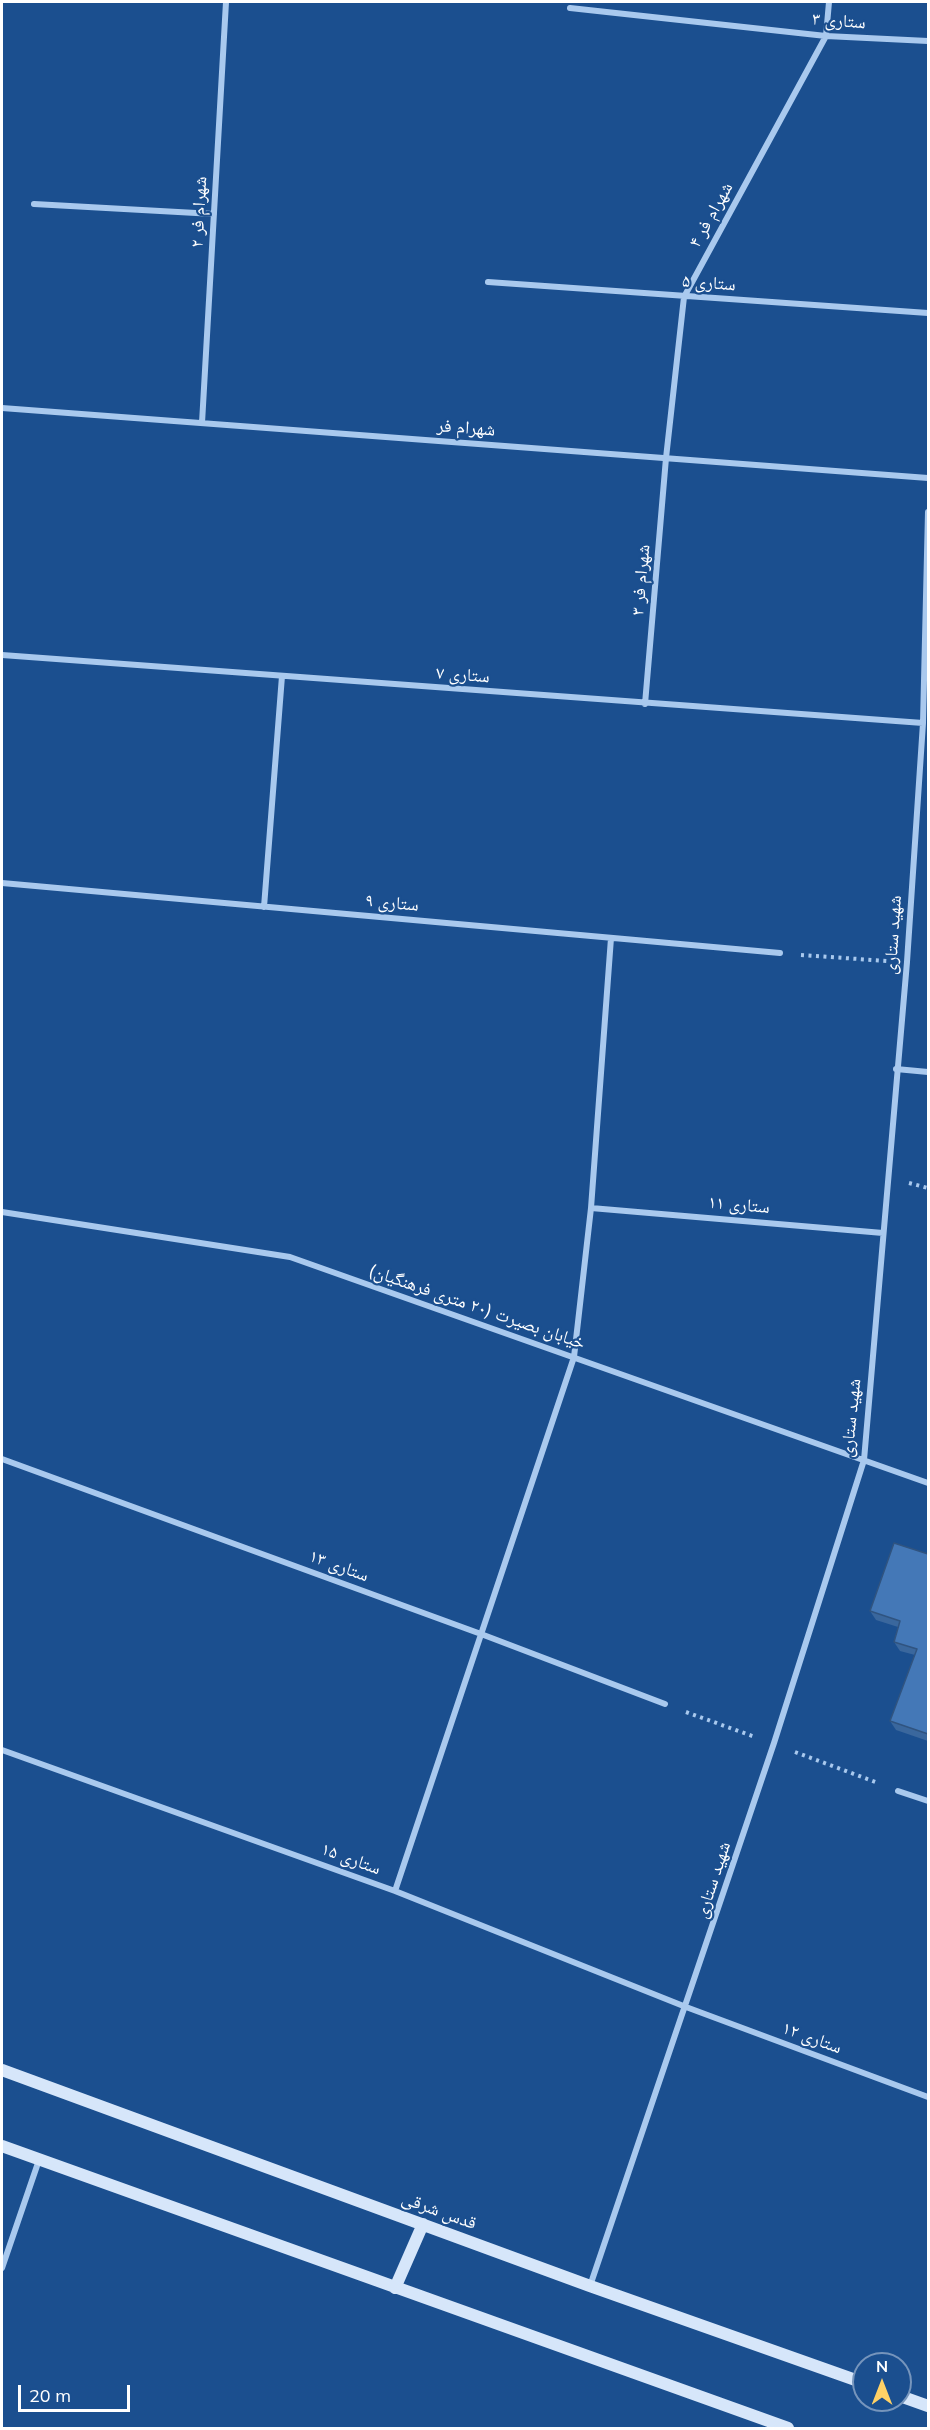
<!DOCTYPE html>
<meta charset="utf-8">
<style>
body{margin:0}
#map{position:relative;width:930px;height:2430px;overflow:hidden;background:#1b4f8f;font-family:Mulish,sans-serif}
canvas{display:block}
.frame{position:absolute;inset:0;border:3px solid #fff;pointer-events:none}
.north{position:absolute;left:852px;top:2352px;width:60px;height:60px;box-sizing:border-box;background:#1b4f8f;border:2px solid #7695bc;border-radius:50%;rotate:0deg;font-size:16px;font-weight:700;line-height:24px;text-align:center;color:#fff}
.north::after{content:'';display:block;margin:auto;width:21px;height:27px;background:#ffd166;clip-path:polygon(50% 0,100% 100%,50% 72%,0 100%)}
.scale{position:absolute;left:18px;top:2385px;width:112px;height:27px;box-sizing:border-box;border:3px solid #fff;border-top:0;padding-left:8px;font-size:18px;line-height:21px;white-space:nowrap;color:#fff;-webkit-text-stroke:4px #1b4f8f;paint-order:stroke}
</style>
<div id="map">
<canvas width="930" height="2430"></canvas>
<div class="frame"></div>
<div class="north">N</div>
<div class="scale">20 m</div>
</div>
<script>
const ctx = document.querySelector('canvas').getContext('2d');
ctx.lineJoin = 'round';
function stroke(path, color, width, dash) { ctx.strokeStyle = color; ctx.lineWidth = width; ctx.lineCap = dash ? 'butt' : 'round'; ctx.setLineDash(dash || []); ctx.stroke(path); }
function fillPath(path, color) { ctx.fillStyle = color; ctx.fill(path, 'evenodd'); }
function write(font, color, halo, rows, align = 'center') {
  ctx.font = font + ' Mulish,"Noto Naskh Arabic",sans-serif'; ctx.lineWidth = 4.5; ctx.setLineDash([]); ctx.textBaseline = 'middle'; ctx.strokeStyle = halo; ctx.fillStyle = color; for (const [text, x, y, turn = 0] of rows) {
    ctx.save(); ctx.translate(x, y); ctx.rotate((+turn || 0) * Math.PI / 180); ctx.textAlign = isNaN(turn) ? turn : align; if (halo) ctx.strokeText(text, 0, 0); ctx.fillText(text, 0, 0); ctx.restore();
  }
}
stroke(new Path2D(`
 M801 955 887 961
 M909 1183 928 1188
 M686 1712 755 1737
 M795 1752 878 1783`), '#a9c9ee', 4, [3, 4.5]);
stroke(new Path2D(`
 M570 8 826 36 928 41
 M34 204 214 214
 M488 282 928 313
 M2 408 928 478
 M202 423 226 2
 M2 655 923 723
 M645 704 666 458 684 297 826 36 829 2
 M2 883 780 953
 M264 907 282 676
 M896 1069 928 1072
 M591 1208 883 1233
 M2 1212 290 1257 928 1483
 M2 1459 481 1634 665 1704
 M2 1750 395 1891 686 2007 928 2097
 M898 1791 928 1801
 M395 1891 574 1357 591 1208 611 938
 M2 2268 39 2160
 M590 2286 774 1743 864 1460 907 962 923 723 928 512`), '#a9c9ee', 6);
stroke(new Path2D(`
 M2 2070 590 2286 864 2383
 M2 2146 788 2428
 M395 2288 423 2224
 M900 2396 928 2406`), '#d6e6fa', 12);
fillPath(new Path2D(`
 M928 1554V1741L896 1730 890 1721 915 1655 900 1651 894 1642 898 1627 876 1620 870 1611Z`), '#3a679d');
const building = new Path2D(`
 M894 1543 928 1554V1734L890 1721 917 1649 894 1642 900 1621 870 1611Z`);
fillPath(building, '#4478b7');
stroke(building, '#305480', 1.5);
write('18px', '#fff', '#1b4f8f', [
 ["ستاری ۳",839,21,4],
 ["شهرام فر ۲",199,212,-87],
 ["شهرام فر ۴",711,215,-61],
 ["ستاری ۵",709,283,4],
 ["شهرام فر",466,428,4],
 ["شهرام فر ۳",641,580,-85],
 ["ستاری ۷",463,675,4],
 ["ستاری ۹",392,903,5],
 ["شهید ستاری",893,935,-86],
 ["ستاری ۱۱",739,1205,5],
 ["خیابان بصیرت (۲۰ متری فرهنگیان)",477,1307,19],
 ["شهید ستاری",851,1418,-84],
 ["ستاری ۱۳",339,1566,20],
 ["ستاری ۱۵",351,1859,20],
 ["شهید ستاری",713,1880,-72],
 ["ستاری ۱۲",812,2038,20],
 ["قدس شرقی",439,2211,20]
]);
</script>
